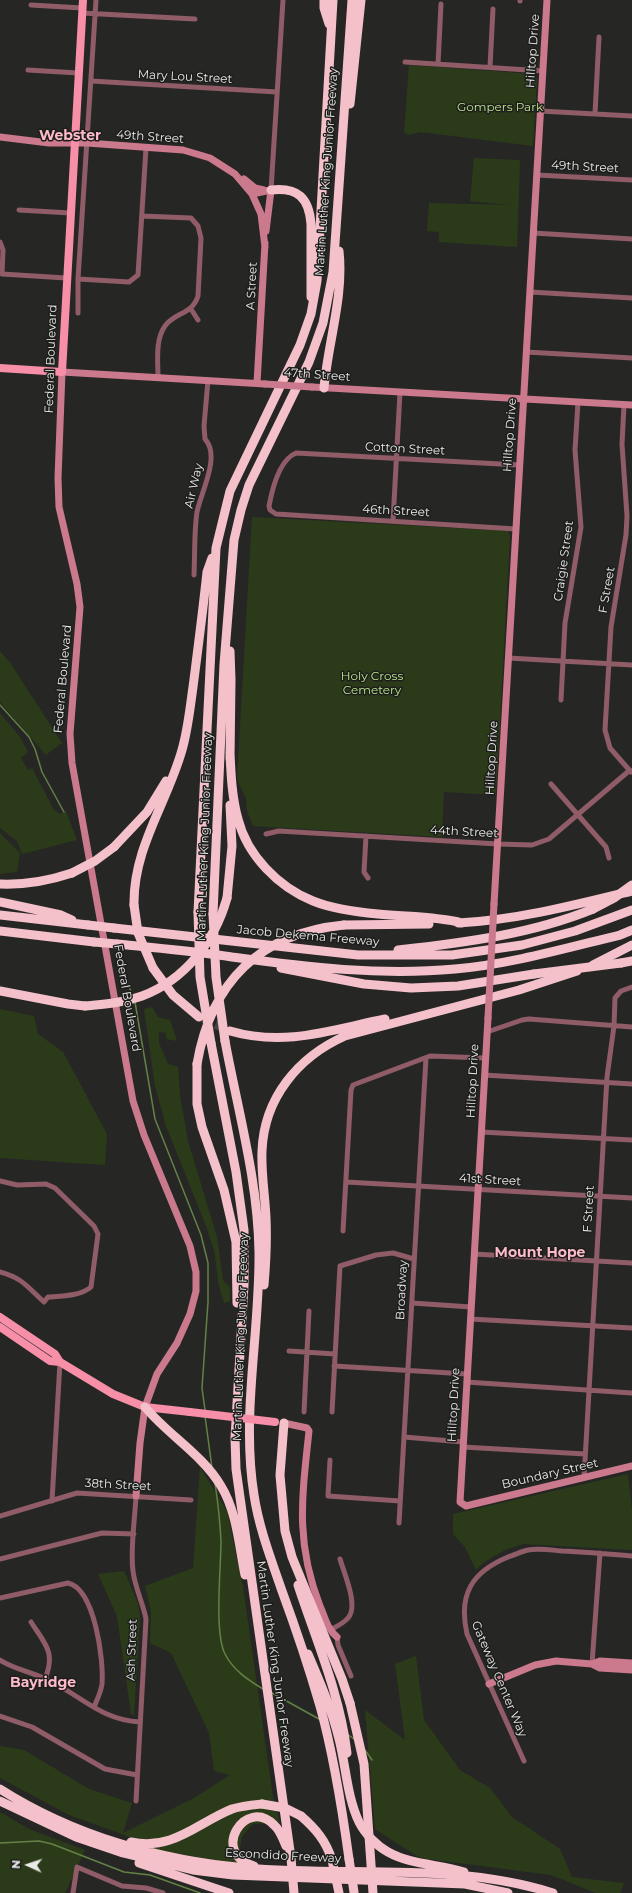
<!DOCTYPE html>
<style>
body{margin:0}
#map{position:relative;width:632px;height:1893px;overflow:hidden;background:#262725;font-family:Montserrat,sans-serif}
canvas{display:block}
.north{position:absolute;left:8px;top:1845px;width:40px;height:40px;-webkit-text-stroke:3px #1d1e1c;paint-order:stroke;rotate:273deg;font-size:11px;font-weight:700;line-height:16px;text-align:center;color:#e9eae8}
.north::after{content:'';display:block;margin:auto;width:14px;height:18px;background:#e9eae8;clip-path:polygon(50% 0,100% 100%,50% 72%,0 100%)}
</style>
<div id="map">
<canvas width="632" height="1893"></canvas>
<div class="north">N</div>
</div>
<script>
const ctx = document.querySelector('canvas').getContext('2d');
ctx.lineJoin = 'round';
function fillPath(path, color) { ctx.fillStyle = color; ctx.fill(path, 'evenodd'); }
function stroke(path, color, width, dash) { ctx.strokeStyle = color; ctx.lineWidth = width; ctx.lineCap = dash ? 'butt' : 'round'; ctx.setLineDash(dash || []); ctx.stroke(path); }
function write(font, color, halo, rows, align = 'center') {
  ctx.font = font + ' Montserrat,sans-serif'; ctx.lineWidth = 3; ctx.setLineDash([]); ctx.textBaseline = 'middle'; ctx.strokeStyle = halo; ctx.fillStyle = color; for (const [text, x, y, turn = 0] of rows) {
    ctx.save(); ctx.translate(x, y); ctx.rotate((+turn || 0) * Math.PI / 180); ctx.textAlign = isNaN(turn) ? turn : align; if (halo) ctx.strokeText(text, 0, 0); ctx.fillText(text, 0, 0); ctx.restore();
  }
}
fillPath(new Path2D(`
 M409 65 533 74 537 79 533 146 420 132 410 135 404 133Z
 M474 158 520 160 517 247 439 242V232L427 231 429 203 512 205 470 201Z
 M252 517 508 531 510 536 496 795 444 792 442 837 253 826 247 811 246 799 237 779Z
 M0 651 11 664 62 743 46 755 0 702Z
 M0 713 20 737 28 752 21 758 28 770 32 768 54 810 60 814 66 811 77 840 22 854 17 841 0 828Z
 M0 833 20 853 17 872 0 874Z
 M152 1007 158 1017 170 1020 177 1041 166 1039V1033L159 1032V1043L168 1064 178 1067 180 1095 188 1141 217 1237 223 1280 230 1287V1301L224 1303 218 1282 215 1254 206 1226 166 1126 155 1086 144 1009Z
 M0 1009 34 1016 38 1034 63 1052 107 1134 105 1165 0 1158Z
 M200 1467 227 1511 243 1587 273 1797 280 1823 253 1824 242 1836 237 1864 184 1856 153 1849 122 1834 69 1815 0 1778V1746L24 1750 89 1789 132 1803 123 1833 194 1798 230 1775 214 1771 209 1733 171 1653 150 1643 151 1611 145 1586 193 1568Z
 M628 1474 632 1511V1550L523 1544 505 1550 483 1563 476 1570 465 1547 453 1534V1514Z
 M124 1571 138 1603 140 1616 134 1715 131 1714 117 1616 98 1574Z
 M416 1656 424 1720 460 1770 490 1788 512 1817 560 1849 572 1877 624 1883 620 1893H596L551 1875 420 1858 375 1829 365 1710 405 1740 395 1664Z
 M0 1812 29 1829 85 1850 65 1893H0Z`), '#2b3b19');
stroke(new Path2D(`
 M0 705 29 737 35 749 42 772 64 812
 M130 989 132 995
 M135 1002 155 1119 201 1235 208 1263V1302L202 1388 205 1410
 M205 1416 212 1468
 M215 1483C218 1503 220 1522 221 1541 221 1569 214 1632 225 1654 233 1670 248 1680 263 1689
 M272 1693 319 1719
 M347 1734 354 1739
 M365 1750 372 1760
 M0 1843 39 1841 52 1844 124 1872 150 1875 200 1893`), '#648145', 1.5);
stroke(new Path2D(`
 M203 1019 230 1031`), '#434442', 9, [9, 4.5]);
stroke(new Path2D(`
 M520 1V0
 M31 5 82 8
 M82 13 195 19
 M405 62 543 71
 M438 64 441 4
 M490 67 493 9
 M28 70 78 73
 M91 81 277 92
 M540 111 632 116
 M595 114 599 37
 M537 175 632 180
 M271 190 283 0
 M19 210 70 213
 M142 216 191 218 198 226 201 238 198 296C192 315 175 312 165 326 155 340 158 361 158 377
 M533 233 632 239
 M0 242 3 250 2 274 66 278
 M78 279 129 282 138 275 146 148
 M530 292 632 298
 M191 309 198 320
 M78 313V279L96 0
 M526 352 632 358
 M624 405 622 444 627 516 626 535 611 627 605 730 610 748 631 772
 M393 521 400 392
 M516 529 276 514 270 510 269 506C272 490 279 460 296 453L519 465
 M194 575C195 554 194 532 197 512 201 492 221 456 205 439L204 426 208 380
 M508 658 632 665
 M561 700 565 623 581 527 575 450 578 402
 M551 784 606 847 609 858
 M266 834 279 831 498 844 532 845 549 839 630 770
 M366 836 364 872 368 878
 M487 1032 522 1020 529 1019 632 1027
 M484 1075 632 1084
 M481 1132 632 1140
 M0 1181 17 1185 46 1184 55 1188 94 1226 98 1234 91 1287C81 1296 61 1296 48 1297L44 1302C26 1286 24 1279 0 1272
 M346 1182 632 1198
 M343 1231 351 1090 353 1085 430 1056 485 1058
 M474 1254 632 1263
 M412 1303 471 1307
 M470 1319 632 1328
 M289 1351 335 1354
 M334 1366 467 1374
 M466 1382 632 1393
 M304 1412 309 1311
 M332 1412 340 1266 376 1255 393 1253 414 1259
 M404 1437 463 1442
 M463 1447 585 1454
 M330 1460 328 1496 400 1501
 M584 1478 607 1077 614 1026 615 998 621 991 632 987
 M136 1496C135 1518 130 1550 133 1571 135 1588 143 1603 146 1619L136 1801
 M52 1501 60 1362
 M0 1516 77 1493 191 1500
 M399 1523 426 1058
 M0 1559 102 1533 134 1534
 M0 1598 68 1583C95 1589 104 1661 102 1684 101 1692 97 1700 94 1707
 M31 1622C45 1644 56 1652 45 1679
 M330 1630C336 1627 344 1623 348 1618 359 1606 344 1573 340 1559
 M337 1637 338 1645 351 1676
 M0 1660C14 1669 31 1672 46 1679 81 1695 100 1720 140 1722
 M592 1664 600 1553
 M0 1716 32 1727 105 1769 137 1775
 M524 1761 467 1634C458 1594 472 1572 508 1557 515 1555 522 1551 528 1550 539 1548 551 1550 562 1551 585 1552 609 1554 632 1556
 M73 1893 77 1867 122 1886 146 1888 163 1893`), '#8f5c68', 5);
stroke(new Path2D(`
 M0 137 49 143H87L183 150 210 158 235 174 252 194 261 214 265 247
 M244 179 255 188 264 190
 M252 194 271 190 266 231
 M257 383 265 243
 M312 387 632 405
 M494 904 547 0
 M488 1018 460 1502 466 1506 474 1504 632 1466
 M284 1423 307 1428 309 1431C302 1497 295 1542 320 1606 325 1617 327 1629 337 1637
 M136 1496 140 1443 145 1407 157 1374 177 1343 190 1314 196 1291V1272L190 1246 144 1135 133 1101 72 763 70 734 80 607 77 584 59 507 58 478 62 372 265 384
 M592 1664 600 1661 632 1663
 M489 1684 535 1665 556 1661 592 1664 600 1668 632 1670`), '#cb798c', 7);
stroke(new Path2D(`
 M0 368 62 372 83 0
 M0 1317 55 1354 60 1362 113 1394 145 1407 190 1412
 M0 1327 50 1361 60 1362`), '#f88fa8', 8);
stroke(new Path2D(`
 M324 0V8L329 24
 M350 104 361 0
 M271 190C298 187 309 198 311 224V297
 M324 388C328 342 344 297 339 251
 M230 753C231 775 232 798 238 819 247 855 278 887 313 901 333 909 356 912 378 914 406 917 435 916 462 923
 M230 759 231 680 230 651
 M114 847 147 812 166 781
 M0 884C25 885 48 881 72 873
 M227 898 232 846 230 805
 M0 902 61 915 72 920
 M134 905C133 848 167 803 182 750 188 729 190 708 193 687 198 648 203 610 207 572L212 558
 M198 912 216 548 230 491 300 345 311 314 317 281 333 0
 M213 914 224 664 234 540 241 510 249 485 309 362 323 323 333 272 352 0
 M0 915 88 925
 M458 923C517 920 575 905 632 891
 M344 925 429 924
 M114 928 358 955H452L522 945 575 931 632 910
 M0 931 94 942
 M117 944C155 948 194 951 232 957 306 967 380 976 455 969 511 964 566 948 620 935L632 930
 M398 950C463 943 532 934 593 909
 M621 963 632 961
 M593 965 632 945
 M153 968 173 995 199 1017
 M281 968 364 984 411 988 458 986 534 974
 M0 991 68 1004 85 1006
 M230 1031C285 1047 331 1030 385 1019
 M225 1041C238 1111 258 1181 259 1252 260 1333 241 1414 254 1495 259 1528 271 1559 282 1591 296 1629 309 1668 320 1706 334 1756 342 1808 349 1859
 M211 1043 236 1172 244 1230V1285L235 1438 236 1469 291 1858
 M197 1064V1104L202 1127 224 1190 236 1242 237 1303
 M264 1285C266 1262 267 1240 266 1218 265 1195 261 1173 262 1151 264 1098 298 1057 345 1036L519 990 577 971
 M145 1407C168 1435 202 1454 221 1486 237 1512 239 1546 245 1575
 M284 1423 280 1475 285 1531 292 1557 342 1679 350 1703
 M298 1585C316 1640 340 1694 347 1753
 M308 1654C320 1682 332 1710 339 1739 346 1766 347 1797 359 1822 365 1834 377 1846 388 1852 411 1865 439 1864 464 1872
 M0 1789C72 1835 161 1861 246 1868 348 1877 454 1862 553 1893
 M0 1801 76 1837 123 1853 193 1870 233 1875 465 1884 508 1893
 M301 1816C316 1829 326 1841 332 1860
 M131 1842C173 1851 197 1823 232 1809 241 1806 252 1805 262 1804
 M139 1863 229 1893
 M254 1866C209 1853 246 1796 274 1825 280 1830 283 1839 286 1846`), '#f4c0ca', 9);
stroke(new Path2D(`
 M265 384 312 387
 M488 1018 494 904`), '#cb798c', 7);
stroke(new Path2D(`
 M190 1412 275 1422`), '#f88fa8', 8);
stroke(new Path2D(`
 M72 873 95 861 114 847
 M134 905 138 933 153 968
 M593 909 614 898 632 885
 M198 912 200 977 211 1043
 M213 914 216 977 225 1041
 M88 925 114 928
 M94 942 117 944
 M534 974 621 963
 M85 1006C104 1004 123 1003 142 996 185 980 215 941 227 898
 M197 1064C211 982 260 933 344 925
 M350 1703 364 1764 373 1893
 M262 1804 285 1808 301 1816
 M291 1858 294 1893
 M349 1859 354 1892
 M332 1860 339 1893`), '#f4c0ca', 9);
write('12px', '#e9eae8', '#1d1e1c', [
 ["Hilltop Drive",533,51,-86],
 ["Mary Lou Street",185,77,3],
 ["49th Street",150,137,4],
 ["49th Street",585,167,3],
 ["Martin Luther King Junior Freeway",327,172,-86],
 ["A Street",252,286,-87],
 ["Federal Boulevard",51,359,-88],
 ["47th Street",317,375,4],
 ["Hilltop Drive",510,435,-86],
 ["Cotton Street",405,449,3],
 ["Air Way",194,486,-77],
 ["46th Street",396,511,3],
 ["Craigie Street",564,561,-82],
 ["F Street",607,590,-80],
 ["Federal Boulevard",63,679,-85],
 ["Hilltop Drive",492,758,-87],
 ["44th Street",464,832,3],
 ["Martin Luther King Junior Freeway",205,837,-88],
 ["Jacob Dekema Freeway",308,936,5],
 ["Federal Boulevard",127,998,80],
 ["Hilltop Drive",473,1081,-87],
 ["41st Street",490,1180,3],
 ["F Street",589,1209,-87],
 ["Broadway",402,1290,-87],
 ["Martin Luther King Junior Freeway",241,1337,-88],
 ["Hilltop Drive",454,1405,-87],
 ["Boundary Street",550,1474,-13],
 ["38th Street",118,1485,3],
 ["Ash Street",132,1650,-88],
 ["Martin Luther King Junior Freeway",275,1664,82],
 ["Gateway Center Way",499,1679,67],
 ["Escondido Freeway",283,1856,3]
]);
write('12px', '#bae58d', '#1d1e1c', [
 ["Gompers Park",500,107],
 ["Holy Cross",372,676],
 ["Cemetery",372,690]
]);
write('bold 14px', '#fdbac8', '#1d1e1c', [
 ["Webster",70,136],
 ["Mount Hope",540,1253],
 ["Bayridge",43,1683]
]);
</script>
